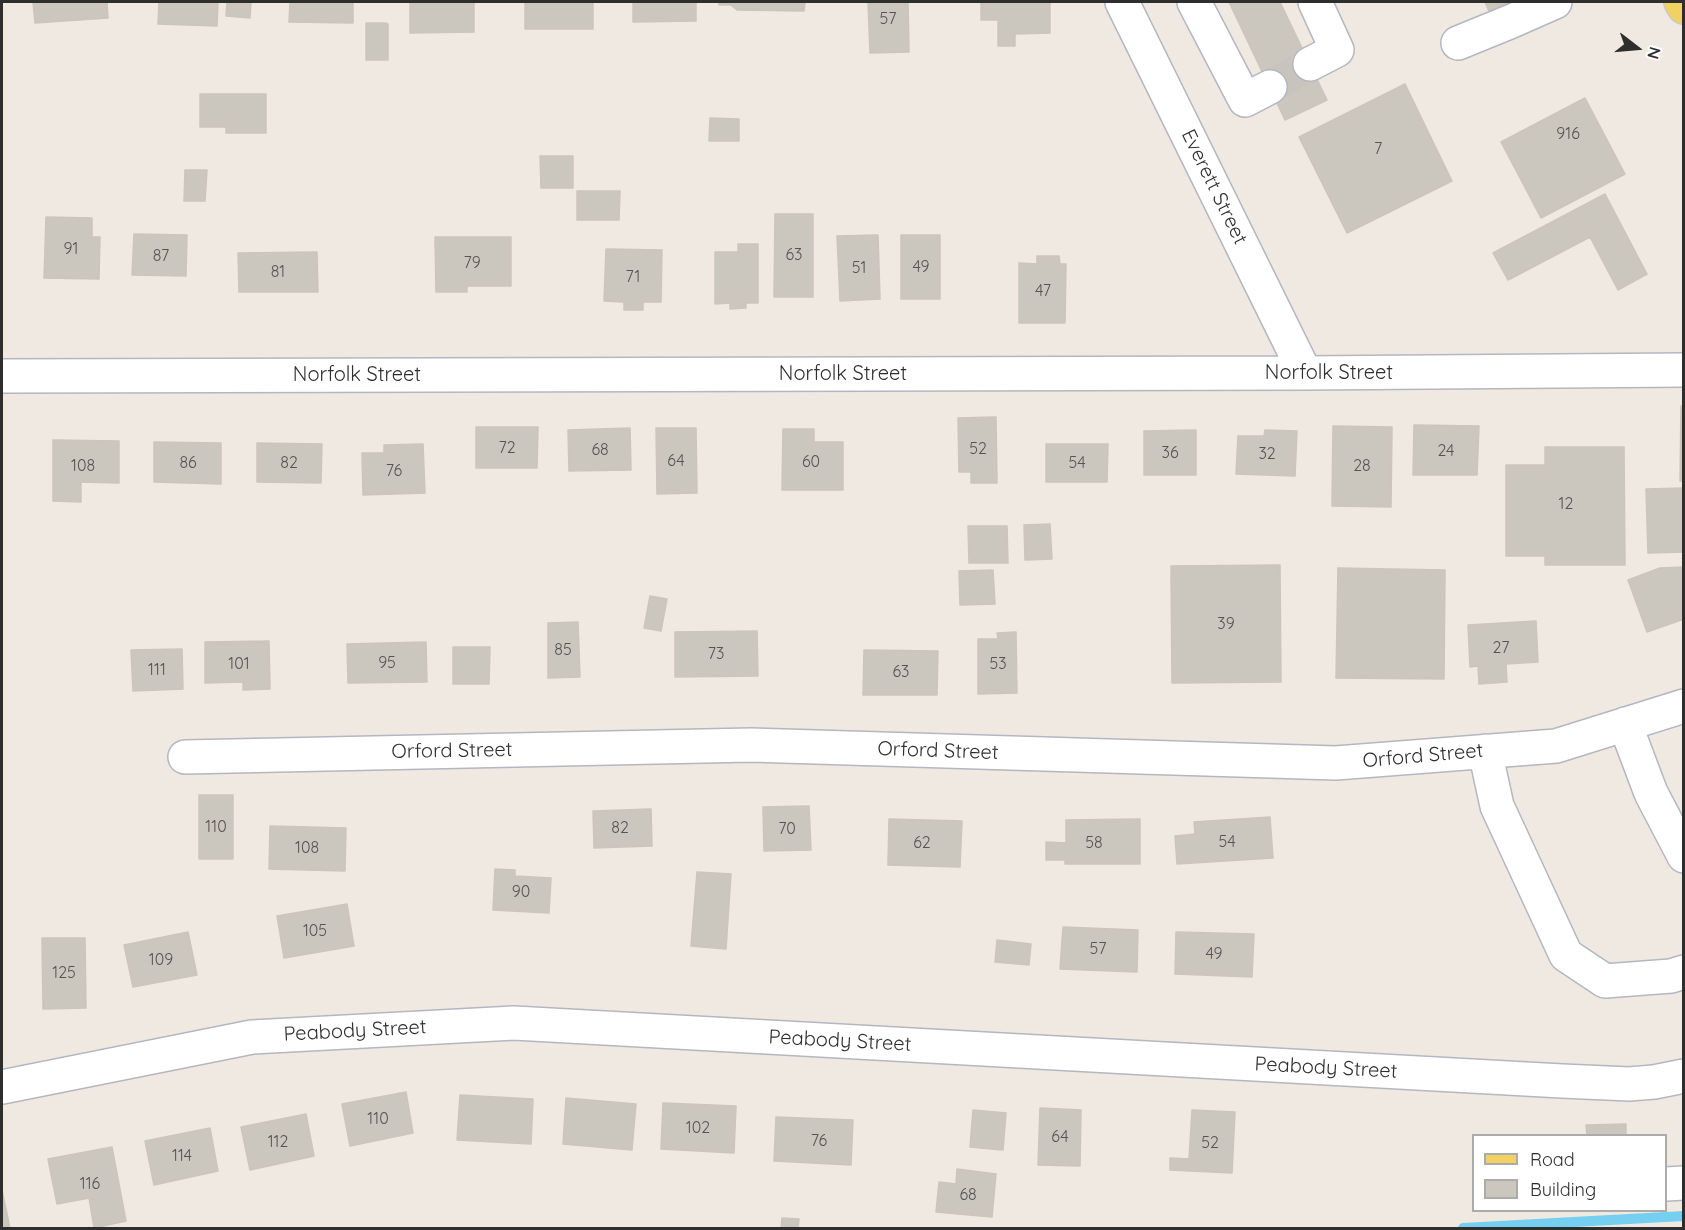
<!DOCTYPE html>
<style>
body{margin:0}
#map{position:relative;width:1685px;height:1230px;overflow:hidden;background:#efe9e1;font-family:Quicksand,sans-serif}
canvas{display:block}
.frame{position:absolute;inset:0;border:3px solid #2e2e2e;pointer-events:none}
.legend{position:absolute;left:1472px;top:1134px;width:195px;height:78px;box-sizing:border-box;background:#fff;border:2px solid #ababab;margin:0;padding:8px 10px;list-style:none;font-size:18px;color:#2e2e2e}
.legend li{display:flex;align-items:center;gap:12px;height:30px}
.legend b{width:30px;border:2px solid #ababab}
.north{position:absolute;left:1607px;top:18px;width:60px;height:60px;-webkit-text-stroke:4px #fff;paint-order:stroke;rotate:106deg;font-size:16px;font-weight:700;line-height:24px;text-align:center;color:#2e2e2e}
.north::after{content:'';display:block;margin:auto;width:21px;height:27px;background:#2e2e2e;clip-path:polygon(50% 0,100% 100%,50% 72%,0 100%)}
</style>
<div id="map">
<canvas width="1685" height="1230"></canvas>
<div class="frame"></div>
<ul class="legend">
<li><b style="height:8px;background:#f2d163"></b>Road</li>
<li><b style="height:16px;background:#cbc7bf"></b>Building</li>
</ul>
<div class="north">N</div>
</div>
<script>
const ctx = document.querySelector('canvas').getContext('2d');
ctx.lineJoin = 'round';
function stroke(path, color, width, dash) { ctx.strokeStyle = color; ctx.lineWidth = width; ctx.lineCap = dash ? 'butt' : 'round'; ctx.setLineDash(dash || []); ctx.stroke(path); }
function fillPath(path, color) { ctx.fillStyle = color; ctx.fill(path, 'evenodd'); }
function write(font, color, halo, rows, align = 'center') {
  ctx.font = font + ' Quicksand,sans-serif'; ctx.lineWidth = 6; ctx.setLineDash([]); ctx.textBaseline = 'middle'; ctx.strokeStyle = halo; ctx.fillStyle = color; for (const [text, x, y, turn = 0] of rows) {
    ctx.save(); ctx.translate(x, y); ctx.rotate((+turn || 0) * Math.PI / 180); ctx.textAlign = isNaN(turn) ? turn : align; if (halo) ctx.strokeText(text, 0, 0); ctx.fillText(text, 0, 0); ctx.restore();
  }
}
stroke(new Path2D(`
 M1463 1228 1684 1216`), '#75cff0', 10);
const building = new Path2D(`
 M33 2H107L108 18 35 23Z
 M159 2H218L217 26 158 24Z
 M227 2H251L250 18 226 16Z
 M290 2H353V23L289 22Z
 M410 2H474V32L410 33Z
 M525 2H593V29H525Z
 M633 2H696V21L633 22Z
 M719 2H805L804 11 737 10 731 5H719Z
 M868 2H908L909 52 870 53Z
 M981 2H1050V33L1015 34V46H998V20H981Z
 M1229 2H1280L1327 100 1285 120Z
 M1485 2H1525L1491 16Z
 M366 23H385L388 24V60H366Z
 M1405 84 1452 181 1347 233 1299 137Z
 M200 94H266V133H226V127H200Z
 M1585 98 1625 174 1541 218 1501 142Z
 M710 118 739 119V141H709Z
 M540 156H573V188H541Z
 M185 170H207L205 201H184Z
 M577 191H620L619 220H577Z
 M1605 194 1647 274 1618 290 1590 237 1508 280 1493 253Z
 M775 214H813V297H774Z
 M46 217 92 218V237H100L99 279 44 278Z
 M134 234 187 235 186 276 132 275Z
 M878 235 880 299 840 301 837 236Z
 M901 235H940V299H901Z
 M435 237H511V286H467V292H436Z
 M738 244H758V303H746V308L730 309V303L715 304V252H738Z
 M606 249 662 250 661 302H643V310H624V302L604 301Z
 M317 252 318 292H239L238 253Z
 M1037 256H1059L1060 264H1066L1065 323H1019V263L1037 264Z
 M1681 406H1684V481H1680Z
 M996 417 997 483H971V472H959L958 418Z
 M1414 425 1479 426 1477 475H1413Z
 M1333 426 1392 427 1391 507 1332 506Z
 M476 427H538L537 468H476Z
 M630 428 631 470 569 471 568 430Z
 M656 428H696L697 493 657 494Z
 M783 429H814V442H843V490H782Z
 M1196 430V475H1144V431Z
 M1265 430 1297 431 1295 476 1236 474 1238 436H1264Z
 M53 440 119 441V483L81 482V502L53 501Z
 M154 442 221 443V484L154 482Z
 M257 443 322 444 321 483 257 482Z
 M423 444 425 493 363 495 362 453H384V445Z
 M1046 444H1108L1107 482H1046Z
 M1545 447H1624L1625 565H1545V556H1506V465H1545Z
 M1684 488V552L1648 553 1646 489Z
 M1050 524 1052 559 1025 560 1024 525Z
 M968 526H1007L1008 563H969Z
 M1280 565 1281 682 1172 683 1171 566Z
 M1684 567V619L1647 632 1628 580 1660 568Z
 M1338 568 1445 570 1444 679 1336 678Z
 M993 570 995 604 960 605 959 571Z
 M650 596 667 599 661 631 644 628Z
 M1536 621 1538 662 1506 664 1507 682 1479 684 1478 666 1470 667 1468 625Z
 M578 622 580 677 548 678V623Z
 M757 631 758 676 675 677V632Z
 M1016 632 1017 693 978 694V639H998L997 633Z
 M269 641 270 689 243 690V682L205 683V642Z
 M426 642 427 682 348 683 347 644Z
 M453 647H490L489 684H453Z
 M182 649 183 689 133 691 131 650Z
 M864 650 938 651 937 695H863Z
 M199 795H233V859H199Z
 M809 806 811 850 764 851 763 807Z
 M651 809 652 846 594 848 593 811Z
 M1270 817 1273 858 1177 864 1175 836 1195 834 1194 822Z
 M889 819 962 821 960 867 888 865Z
 M1140 819V864H1065V860H1046V842L1066 843V820Z
 M270 826 346 828 345 871 269 869Z
 M495 869 515 870V876L551 878 549 913 493 910Z
 M697 872 731 874 726 949 691 946Z
 M347 904 354 946 284 958 277 916Z
 M1063 927 1138 930 1137 972 1060 969Z
 M188 932 197 975 133 987 124 945Z
 M1176 932 1254 934 1252 977 1175 974Z
 M42 938H85L86 1008 43 1009Z
 M997 940 1031 944 1029 965 995 962Z
 M406 1092 413 1133 350 1146 342 1104Z
 M460 1095 533 1099 531 1144 457 1140Z
 M566 1098 636 1104 632 1150 563 1144Z
 M663 1103 736 1106 734 1153 661 1149Z
 M1040 1108 1081 1110 1080 1166 1038 1165Z
 M973 1110 1006 1113 1003 1150 970 1147Z
 M1192 1110 1235 1112 1232 1173 1170 1170V1158L1189 1159Z
 M306 1114 314 1156 250 1170 241 1127Z
 M776 1117 853 1120 851 1165 774 1161Z
 M1626 1124V1136H1587L1586 1125Z
 M210 1128 218 1171 154 1185 145 1141Z
 M112 1147 126 1221 94 1228 89 1198 57 1204 48 1159Z
 M957 1169 996 1174 992 1217 936 1212 939 1182 956 1184Z
 M2 1190 10 1228H2Z
 M782 1218 799 1219 798 1228H781Z`);
fillPath(building, '#cbc7bf');
stroke(building, '#cbc5ba', 1.5);
stroke(new Path2D(`
 M1270 87 1310 64`), '#c8c4bd', 33, [33, 16]);
const minor = new Path2D(`
 M1122 2 1305 373
 M1194 2 1245 100 1270 87
 M1458 43 1512 21 1555 2
 M1310 64 1337 50 1315 2
 M2 376 1305 373 1684 370
 M1625 724 1651 793 1684 856
 M1485 751 1497 806 1566 955 1605 981 1671 976 1684 972
 M185 757 751 745 1336 763 1556 746 1684 706
 M2 1087 252 1037 514 1023 1562 1081 1629 1084 1654 1082 1684 1076
 M1666 1184 1684 1183`);
const major = new Path2D(`
 M1681 2 1684 7`);
stroke(minor, '#b4b7c1', 36);
stroke(major, '#c9c9c9', 36);
stroke(minor, '#fff', 33);
stroke(major, '#f2d163', 33);
write('16px', '#555452', null, [
 ["57",888,19],
 ["916",1568,134],
 ["7",1378,149],
 ["91",71,249],
 ["63",794,255],
 ["87",161,256],
 ["79",472,263],
 ["49",921,267],
 ["51",859,268],
 ["81",278,272],
 ["71",633,277],
 ["47",1043,291],
 ["72",507,448],
 ["52",978,449],
 ["68",600,450],
 ["24",1446,451],
 ["36",1170,453],
 ["32",1267,454],
 ["64",676,461],
 ["60",811,462],
 ["86",188,463],
 ["82",289,463],
 ["54",1077,463],
 ["108",83,466],
 ["28",1362,466],
 ["76",394,471],
 ["12",1566,504],
 ["39",1226,624],
 ["27",1501,648],
 ["85",563,650],
 ["73",716,654],
 ["95",387,663],
 ["101",239,664],
 ["53",998,664],
 ["111",157,670],
 ["63",901,672],
 ["110",216,827],
 ["82",620,828],
 ["70",787,829],
 ["54",1227,842],
 ["62",922,843],
 ["58",1094,843],
 ["108",307,848],
 ["90",521,892],
 ["105",315,931],
 ["57",1098,949],
 ["49",1214,954],
 ["109",161,960],
 ["125",64,973],
 ["110",378,1119],
 ["102",698,1128],
 ["64",1060,1137],
 ["76",819,1141],
 ["112",278,1142],
 ["52",1210,1143],
 ["114",182,1156],
 ["116",90,1184],
 ["68",968,1195]
]);
write('20px', '#2e2e2e', '#fff', [
 ["Everett Street",1214,187,64],
 ["Norfolk Street",1329,373],
 ["Norfolk Street",843,374],
 ["Norfolk Street",357,375],
 ["Orford Street",452,751,-1],
 ["Orford Street",938,751,2],
 ["Orford Street",1423,756,-5],
 ["Peabody Street",355,1031,-3],
 ["Peabody Street",840,1041,3],
 ["Peabody Street",1326,1068,3]
]);
</script>
